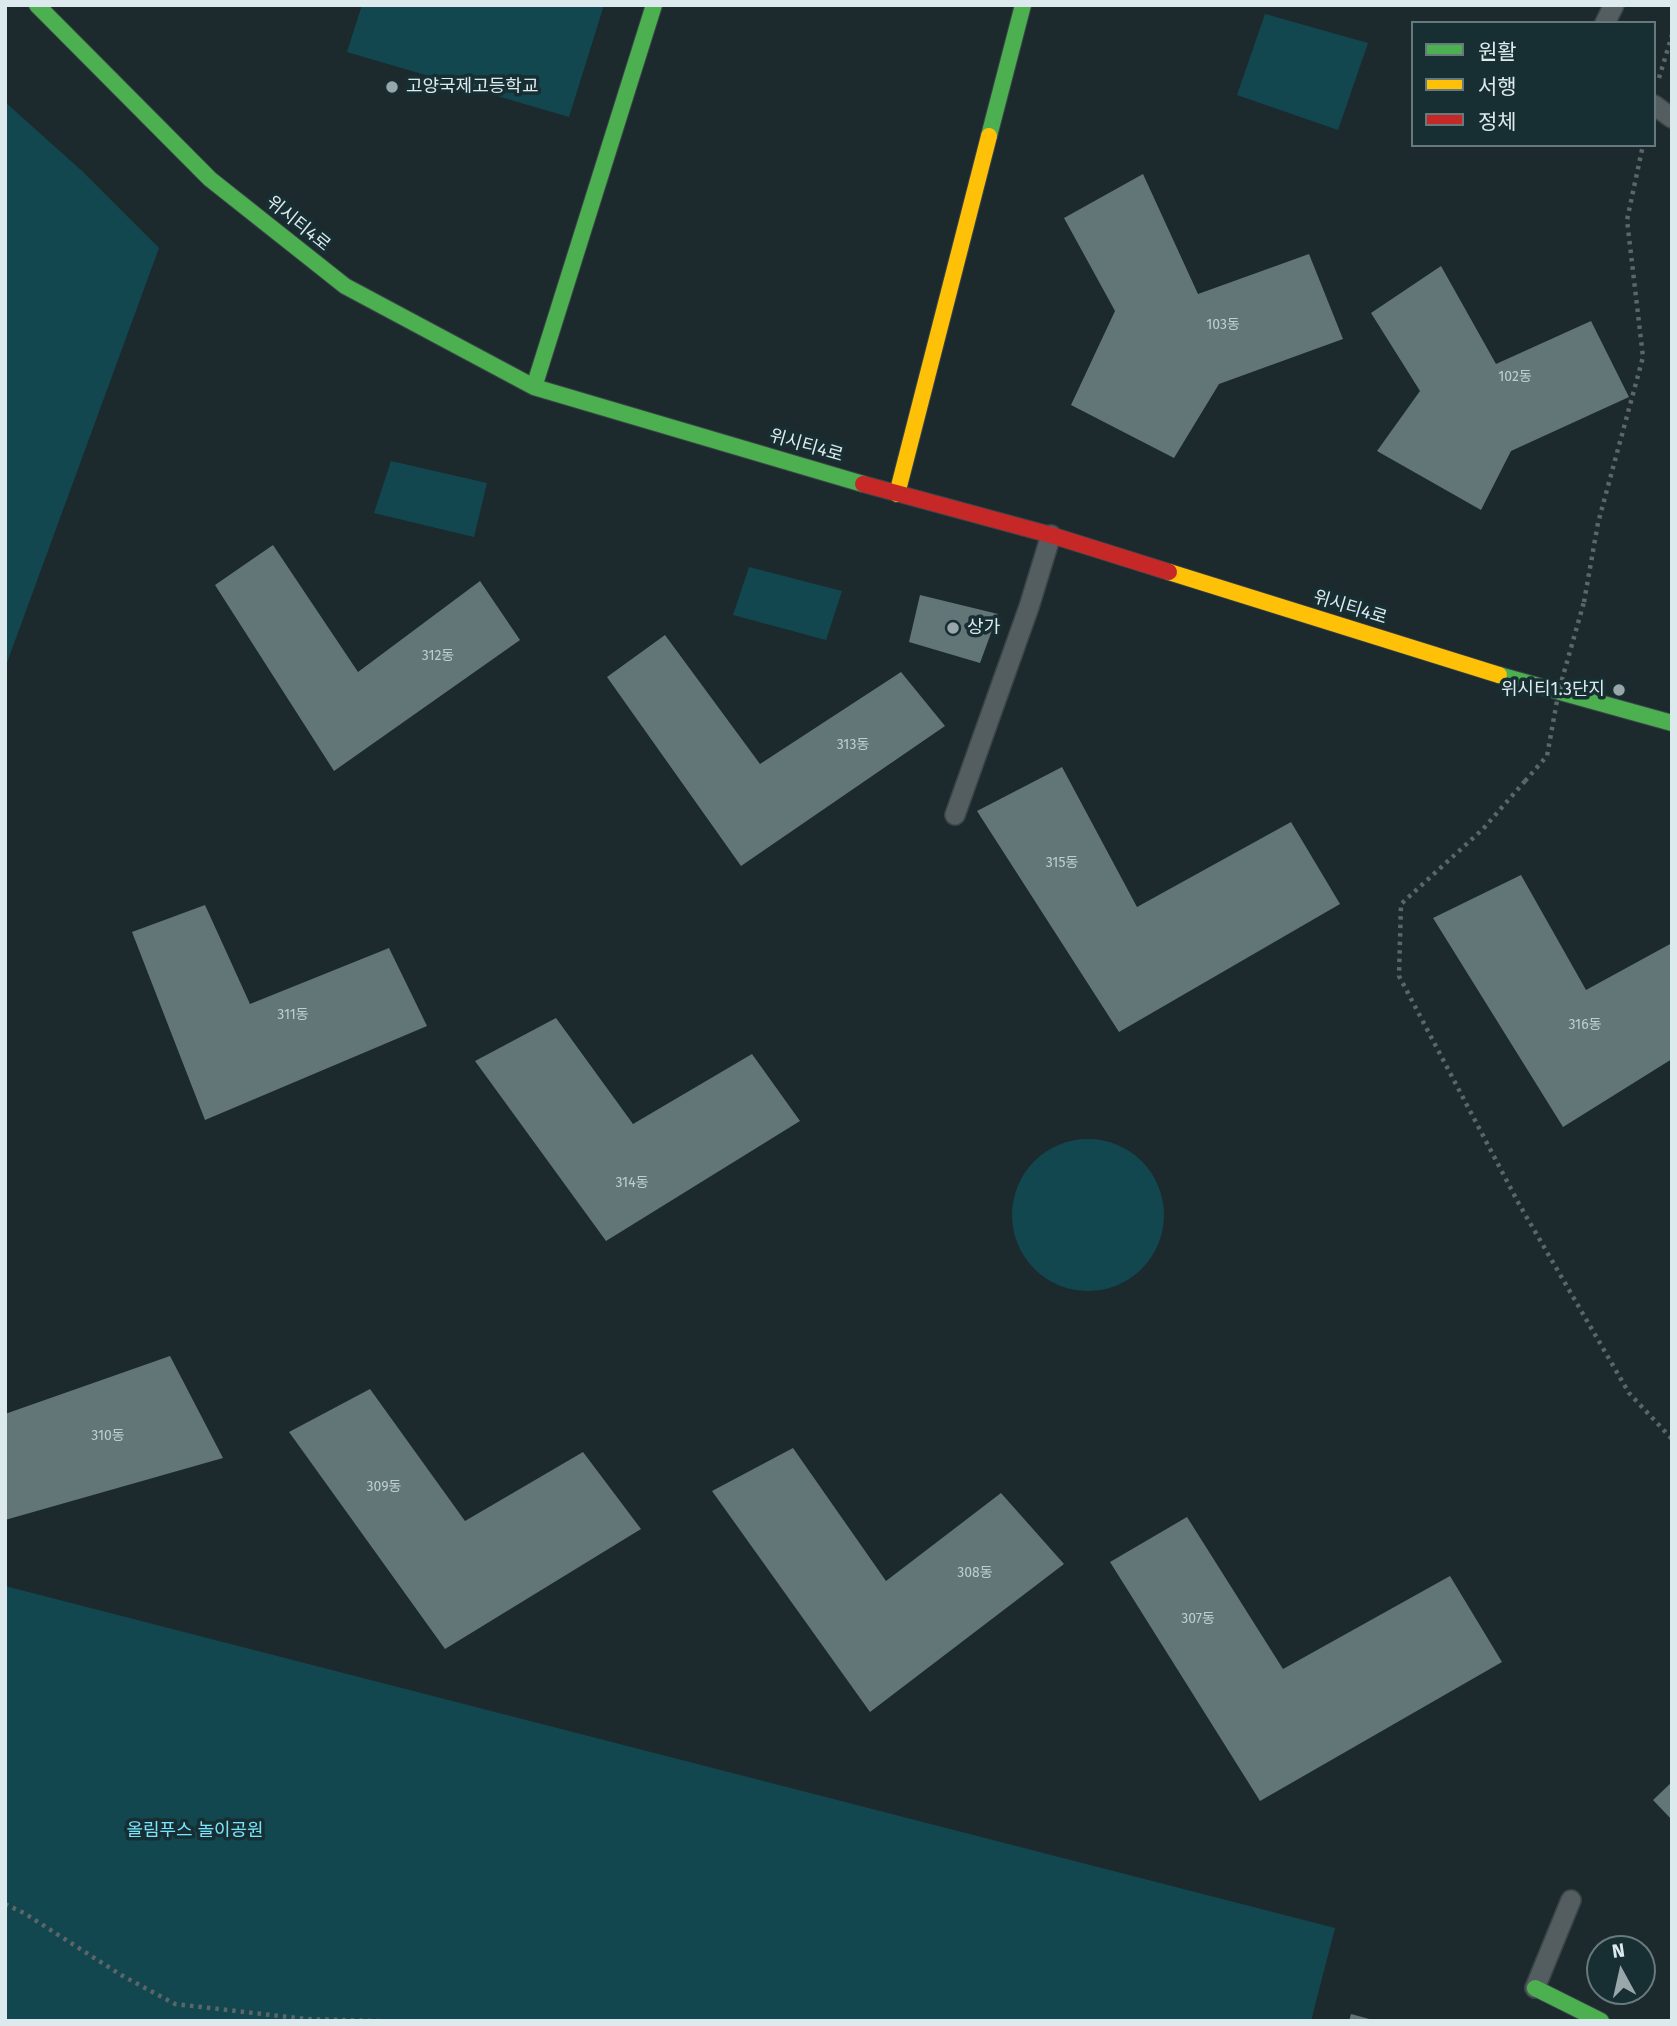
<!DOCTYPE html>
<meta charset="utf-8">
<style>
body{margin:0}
#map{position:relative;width:1677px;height:2026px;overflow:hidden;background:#1d2a2d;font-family:"Fira Sans","Noto Sans KR",sans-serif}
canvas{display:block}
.frame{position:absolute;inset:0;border:7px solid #dceaed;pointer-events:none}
.legend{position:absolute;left:1411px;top:21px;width:245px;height:126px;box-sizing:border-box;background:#172e33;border:2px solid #66797d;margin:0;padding:9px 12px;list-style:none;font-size:21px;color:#dceaed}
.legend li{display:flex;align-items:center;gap:14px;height:35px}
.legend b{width:35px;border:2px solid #66797d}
.north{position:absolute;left:1586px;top:1935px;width:70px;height:70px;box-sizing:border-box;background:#172e33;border:2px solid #66797d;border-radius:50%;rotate:352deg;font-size:19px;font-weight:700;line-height:28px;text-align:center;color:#dceaed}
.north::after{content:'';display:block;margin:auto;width:24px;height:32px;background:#99a7aa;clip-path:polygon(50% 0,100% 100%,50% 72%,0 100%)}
</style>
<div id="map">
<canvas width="1677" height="2026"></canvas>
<div class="frame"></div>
<ul class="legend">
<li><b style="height:9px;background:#4caf50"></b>원활</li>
<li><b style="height:9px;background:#ffc107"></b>서행</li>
<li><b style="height:9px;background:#c62828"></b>정체</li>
</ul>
<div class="north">N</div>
</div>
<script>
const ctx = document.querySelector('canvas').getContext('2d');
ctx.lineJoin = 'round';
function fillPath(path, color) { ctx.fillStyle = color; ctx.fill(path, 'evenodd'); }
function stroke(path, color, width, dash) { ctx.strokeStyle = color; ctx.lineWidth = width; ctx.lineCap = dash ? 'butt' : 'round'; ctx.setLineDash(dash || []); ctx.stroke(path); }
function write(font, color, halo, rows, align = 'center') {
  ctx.font = font + ' "Fira Sans","Noto Sans KR",sans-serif'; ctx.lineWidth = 7; ctx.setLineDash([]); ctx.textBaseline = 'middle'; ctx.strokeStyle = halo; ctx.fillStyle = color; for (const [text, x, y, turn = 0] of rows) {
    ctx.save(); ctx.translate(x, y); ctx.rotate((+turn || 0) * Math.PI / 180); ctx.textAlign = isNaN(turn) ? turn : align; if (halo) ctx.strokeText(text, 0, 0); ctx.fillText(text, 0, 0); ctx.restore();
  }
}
fillPath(new Path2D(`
 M362 5H604L569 117 347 52Z
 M1265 14 1368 43 1338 130 1237 95Z
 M5 102 82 171 159 248 5 668Z
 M391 461 487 483 474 537 374 513Z
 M749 567 842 591 826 640 733 615Z
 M1012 1215a76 76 0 1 1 152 0a76 76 0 1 1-152 0Z
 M5 1586 1335 1928 1311 2021H5Z`), '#124750');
fillPath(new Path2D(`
 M1143 174 1198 294 1309 254 1343 339 1219 384 1174 458 1071 405 1115 311 1064 218Z
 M1441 266 1496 364 1591 321 1629 397 1511 451 1481 510 1377 451 1420 391 1371 313Z
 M273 545 358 672 480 581 520 640 334 771 215 585Z
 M920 595 998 614 980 663 909 642Z
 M665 635 760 764 901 672 945 726 741 866 607 677Z
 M1062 767 1137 907 1291 822 1340 904 1119 1032 977 811Z
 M1521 875 1586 990 1672 943V1059L1563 1127 1433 918Z
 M205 905 250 1004 389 948 427 1026 205 1120 132 932Z
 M556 1018 633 1124 752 1054 800 1121 606 1241 475 1061Z
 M170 1356 223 1458 5 1520V1414Z
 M370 1389 465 1521 583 1452 641 1529 445 1649 289 1432Z
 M793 1448 886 1581 1001 1493 1064 1564 870 1712 712 1491Z
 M1187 1517 1283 1669 1450 1576 1502 1662 1260 1801 1110 1562Z
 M1672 1782V1820L1653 1800Z
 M1351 2014 1373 2020V2021H1349Z`), '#627677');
const lane = new Path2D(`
 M1605 23 1614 5
 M1654 105 1672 118
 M955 815 1029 607 1051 535
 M1535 1988 1571 1900`);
const fast = new Path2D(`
 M37 5 210 179 345 286 534 387 863 484
 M989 136 1023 5
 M534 387 654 5
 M1499 675 1672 723
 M1535 1988 1601 2021`);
const slow = new Path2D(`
 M897 494 989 136
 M1169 572 1499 675`);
const jam = new Path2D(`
 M863 484 1051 535 1169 572`);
stroke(lane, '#3a4548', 22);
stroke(fast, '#3a4548', 18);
stroke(slow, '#3a4548', 18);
stroke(jam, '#3a4548', 18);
stroke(new Path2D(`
 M1659 78 1672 35
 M1584 602 1598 523 1643 357 1627 220 1643 145
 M1525 781 1483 829 1401 904 1399 976 1519 1204 1629 1393 1672 1439
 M5 1904 24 1913 121 1975 175 2004 306 2019 379 2021`), '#5c6567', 4.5, [3.5, 5]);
stroke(lane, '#545e60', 19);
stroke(fast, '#4caf50', 16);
stroke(slow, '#ffc107', 16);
stroke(jam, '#c62828', 16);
stroke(new Path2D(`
 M1525 781 1547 756 1559 690 1584 602`), '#5c6567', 4.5, [3.5, 5]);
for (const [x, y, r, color] of [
 [392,87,7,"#99a7aa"],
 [953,628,7,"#99a7aa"],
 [1619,690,7,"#99a7aa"]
]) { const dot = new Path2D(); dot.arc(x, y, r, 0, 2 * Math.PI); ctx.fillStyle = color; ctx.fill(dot); stroke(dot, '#172e33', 2.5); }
write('14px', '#becdd0', null, [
 ["103동",1223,325],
 ["102동",1515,377],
 ["312동",438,656],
 ["313동",853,745],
 ["315동",1062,863],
 ["311동",293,1015],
 ["316동",1585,1025],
 ["314동",632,1183],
 ["310동",108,1436],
 ["309동",384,1487],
 ["308동",975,1573],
 ["307동",1198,1619]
]);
write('18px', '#dceaed', '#172e33', [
 ["고양국제고등학교",406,87],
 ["상가",967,628],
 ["위시티1.3단지",1605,690,"right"]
], 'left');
write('18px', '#dceaed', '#172e33', [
 ["위시티4로",298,224,39],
 ["위시티4로",806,446,16],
 ["위시티4로",1350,608,17]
]);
write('18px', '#77e5fc', '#172e33', [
 ["올림푸스 놀이공원",195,1831]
]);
</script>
